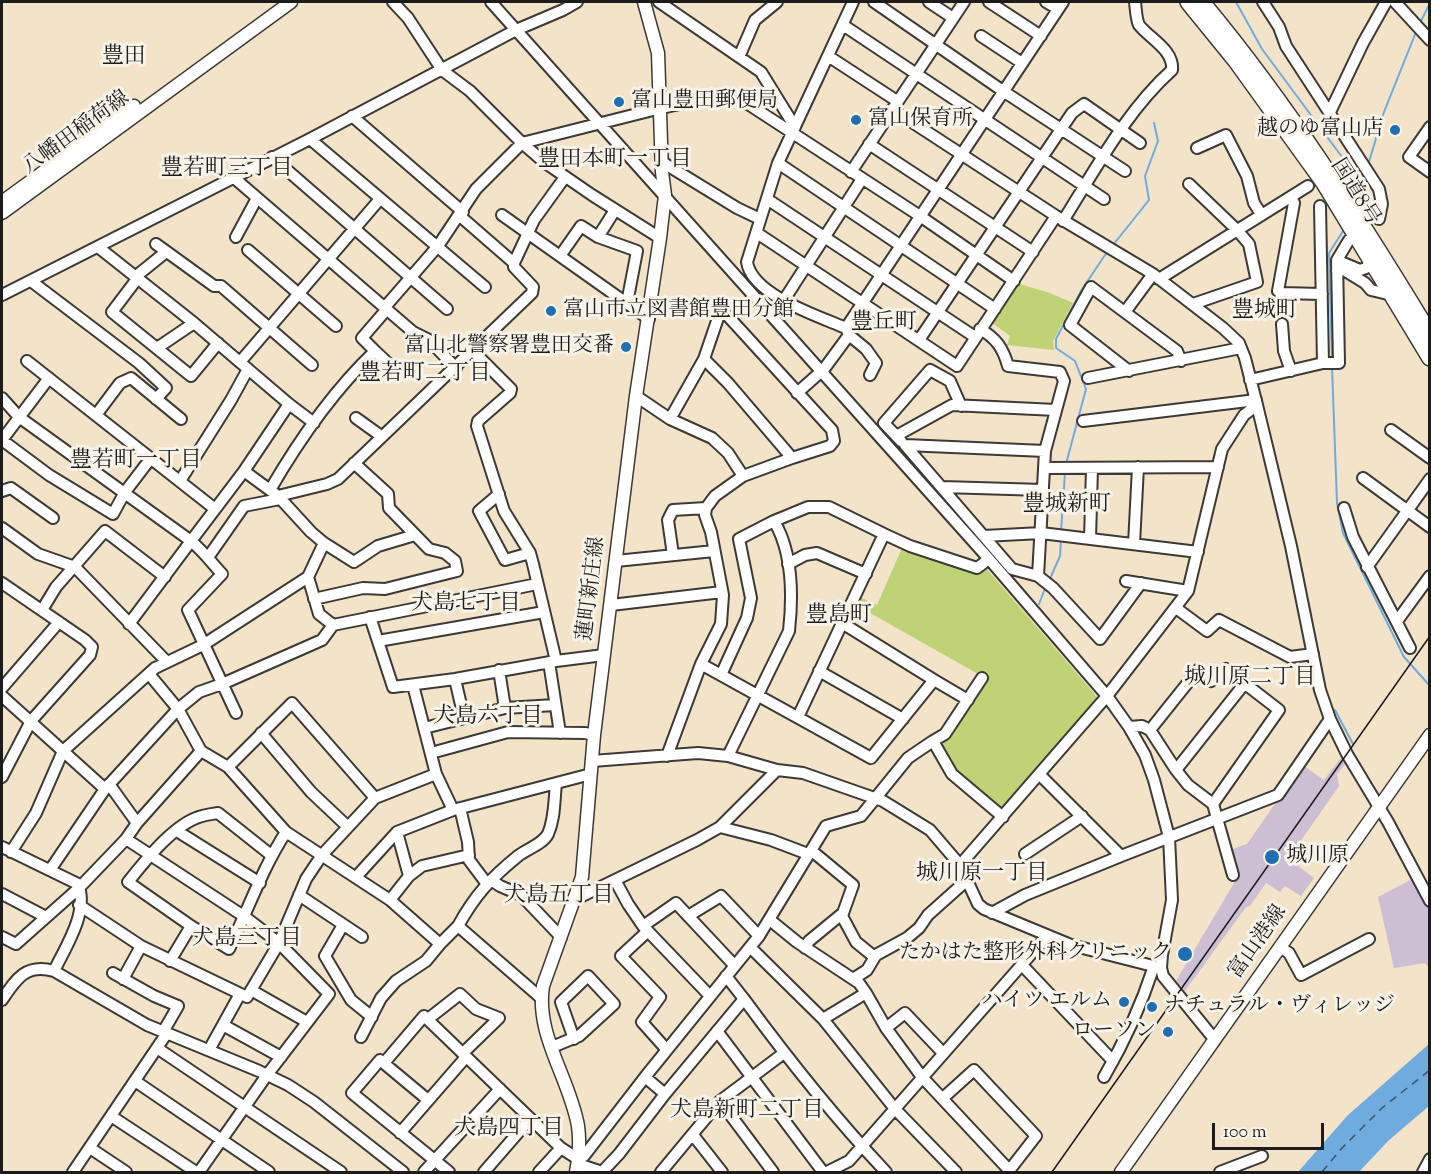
<!DOCTYPE html>
<meta charset="utf-8">
<style>
body{margin:0}
#map{position:relative;width:1431px;height:1174px;overflow:hidden;background:#f2e3c9;font-family:"Sorts Mill Goudy",serif}
canvas{display:block}
.frame{position:absolute;inset:0;border:3px solid #1c1c1c;pointer-events:none}
.scale{position:absolute;left:1212px;top:1123px;width:112px;height:27px;box-sizing:border-box;border:3px solid #1c1c1c;border-top:0;padding-left:8px;font-size:18px;line-height:21px;white-space:nowrap;color:#1c1c1c;-webkit-text-stroke:4px #f7f3e8;paint-order:stroke}
</style>
<div id="map">
<canvas width="1431" height="1174"></canvas>
<div class="frame"></div>
<div class="scale">100 m</div>
</div>
<script>
const ctx = document.querySelector('canvas').getContext('2d');
ctx.lineJoin = 'round';
function fillPath(path, color) { ctx.fillStyle = color; ctx.fill(path, 'evenodd'); }
function stroke(path, color, width, dash) { ctx.strokeStyle = color; ctx.lineWidth = width; ctx.lineCap = dash ? 'butt' : 'round'; ctx.setLineDash(dash || []); ctx.stroke(path); }
function write(font, color, halo, rows, align = 'center') {
  ctx.font = font + ' "Sorts Mill Goudy","Noto Serif JP",serif'; ctx.lineWidth = 6; ctx.setLineDash([]); ctx.textBaseline = 'middle'; ctx.strokeStyle = halo; ctx.fillStyle = color; for (const [text, x, y, turn = 0] of rows) {
    ctx.save(); ctx.translate(x, y); ctx.rotate((+turn || 0) * Math.PI / 180); ctx.textAlign = isNaN(turn) ? turn : align; if (halo) ctx.strokeText(text, 0, 0); ctx.fillText(text, 0, 0); ctx.restore();
  }
}
fillPath(new Path2D(`
 M1343 755 1347 762 1337 774 1339 786 1295 849 1305 857 1298 866 1314 878 1301 896 1285 886 1280 892 1266 883 1250 906 1246 907 1185 991 1176 981 1237 878 1230 850 1247 844 1302 765 1324 780Z
 M1414 878 1429 909V968L1425 963 1394 968 1378 897Z`), '#ccbed3');
fillPath(new Path2D(`
 M1016 283 1050 293 1073 303 1053 341 1054 350 1007 345 1010 336 991 322Z
 M902 548 975 574 985 567 1093 692 1099 701 1003 810H1000L957 773 940 745 948 738 987 679 856 605 860 597 877 605Z`), '#bfd275');
fillPath(new Path2D(`
 M1429 1044V1106L1388 1141 1359 1172H1298L1348 1115Z`), '#70abe0');
stroke(new Path2D(`
 M1236 2 1262 49 1362 184 1366 196 1358 208
 M1420 23 1430 3
 M1368 165 1384 112 1416 32
 M1113 245 1149 200 1145 176 1158 141 1154 123
 M1332 358 1329 253 1345 228
 M1332 367 1337 503 1343 533 1404 657 1430 686
 M1066 464 1086 389 1075 361 1056 348V339L1081 291 1107 252
 M1061 532 1065 472
 M1049 581 1060 556 1061 538
 M1039 604 1046 586
 M1335 710 1353 744`), '#70abe0', 2);
stroke(new Path2D(`
 M1322 1172 1342 1148 1382 1108 1430 1070`), '#3e556a', 1.5, [8, 6]);
const minor = new Path2D(`
 M393 2 408 18 442 70 470 91 522 143 544 162 592 195 660 238
 M491 2 989 559 1107 696 1129 727 1145 755 1154 780 1169 837 1172 900 1162 955 1161 968 1163 976 1215 1040
 M659 2 761 72 795 127
 M874 2 1003 91 1125 171
 M929 2 953 18
 M989 2 1041 36
 M1046 2 1058 9
 M1263 2 1279 27 1286 46 1379 189 1382 204 1379 219
 M1395 2 1430 40
 M843 25 1104 199
 M981 36 1022 63
 M828 56 897 101
 M739 57 755 20 777 2
 M892 109 1056 216 1153 274 1223 328 1239 343 1245 358 1257 405 1291 546 1320 690 1330 719 1347 754 1388 822 1430 901
 M1330 112 1363 43 1386 2
 M352 116 463 212
 M1430 127 1409 157 1430 172
 M310 139 485 287
 M869 144 1033 252
 M1197 148 1226 135 1247 176 1254 203 1261 214
 M272 157 447 309
 M662 162 737 208 760 219
 M778 163 995 309
 M851 172 964 2
 M233 177 413 332 429 340 456 368
 M1189 184 1237 230 1249 244 1257 282 1193 304
 M1291 197 1294 203 1278 291 1281 293 1322 294
 M767 199 975 337
 M1320 206 1323 363
 M502 215 649 319
 M460 216 514 263
 M1063 221C1095 170 1127 110 1172 70 1174 50 1150 39 1139 25 1136 19 1136 9 1135 2
 M757 233 957 366 1056 216
 M236 237 257 198
 M598 237 615 210
 M156 244 214 286H221L312 365
 M98 247 194 323 289 404 314 423
 M248 250 336 326
 M560 256 581 226 598 237 637 251 627 303
 M1341 262 1360 270 1366 268 1371 261
 M1337 271 1344 270 1365 283 1371 290 1392 295
 M135 277 166 252
 M137 279 112 312 191 376 218 343
 M1159 279 1308 186
 M31 281 139 363 166 388 156 399
 M2 295 310 139 516 30 563 10 577 2
 M784 300 862 179
 M385 307 438 246 476 189 522 143 661 108 708 98H736L748 104 920 216 1014 281
 M720 312 726 314 832 430 834 441 830 446 792 458 728 383 704 359Z
 M1125 312 1153 274
 M1282 324 1284 351 1291 371
 M846 328C818 316 752 295 747 262L778 163 853 2
 M980 329C996 338 1003 348 1008 366L1060 372 1064 381 1045 451 1038 576 1012 569 905 445 1045 451
 M849 335 866 349 876 363 870 375
 M919 340 1072 113 1084 104 1140 143
 M157 348 194 323
 M375 351 394 369
 M27 361 215 509
 M240 362 380 199
 M1129 371 1070 325 1091 287 1177 351 1181 361
 M1088 378 1241 348
 M1250 380 1323 363H1339L1337 260 1349 240
 M797 393 824 369 849 335 846 328 1063 2
 M636 396 670 419 712 438 728 453 743 476
 M2 398 19 417 191 541 244 471 278 496 311 532 324 543 308 577 319 614 333 625 537 584
 M96 415 120 383 131 378 181 419
 M356 418 381 436
 M670 419 704 359
 M1083 421 1256 400
 M1391 430 1430 458
 M896 436 952 405 1056 410
 M2 440 49 475 113 514 125 492 151 458
 M2 440 49 378
 M901 441 884 423 930 370 950 381 961 406
 M1045 468 1218 467
 M244 471 289 404
 M1363 478 1430 527
 M180 481 231 400 248 369
 M943 487 1043 490
 M270 490C299 440 333 391 375 351L362 338 387 309
 M2 491 11 488 53 518
 M499 494 479 511 505 560 530 553
 M278 496 327 484 338 479 532 293 533 287 514 267V263L534 220 565 177
 M1344 508 1353 537 1410 648
 M2 528 38 554 75 567 167 662
 M884 534 910 546 977 568 989 559
 M984 536 1041 533 1198 552
 M1090 539 1092 468
 M324 543 354 562 378 546 415 535
 M1134 544 1138 467
 M673 555 668 520 673 510 706 508
 M209 556 244 506 280 499
 M616 561 714 551
 M788 564 805 555 817 553 866 574
 M1367 567 1430 479
 M1038 576 1053 588 1100 639 1141 583
 M1126 581 1188 591
 M2 583 85 640 92 647 90 655 31 721 2 777
 M314 599 363 588 385 589 457 571 455 561 445 553 429 549 389 508 388 494 354 463
 M611 605 722 592
 M1176 608 1207 631 1219 620 1290 657 1313 654
 M42 610 56 587 105 531 165 577
 M370 617 393 687 455 679 556 661 533 564 530 553 504 511 477 426 478 421 510 393 511 389 473 351
 M1397 621 1430 576
 M129 624 191 541C205 553 210 561 222 574L188 610 236 713
 M378 641 544 612
 M556 661 604 655
 M549 662 560 733
 M701 664 871 758 934 680 842 623
 M499 670 505 708
 M819 671 903 719
 M149 674 178 709 201 751 228 767 286 832 390 900 440 944 458 926 541 998
 M721 675 747 618 751 598 739 539 774 521
 M455 679 464 718
 M934 680 968 700
 M413 685 436 774
 M2 688 59 622
 M2 696 105 789
 M1129 727 1142 726 1150 730 1176 770 1188 785 1213 804 1233 875
 M424 728 505 708 555 705
 M1150 730 1198 670 1211 681 1226 669 1279 710 1213 804
 M261 733 311 792 348 827
 M933 741 945 734 982 678
 M431 753 508 732 585 733 594 735
 M667 756 701 664 721 624 723 595 711 532 705 515 706 508 715 496 743 476 792 458
 M728 756 789 631C793 595 793 553 774 521L808 507H829L884 534 798 717
 M592 761 698 753 728 756 777 770 803 773 883 801 930 830 960 865 978 904 984 909 1071 945 1161 968
 M228 767 292 703 375 798
 M1176 770 1245 683
 M1040 775 1121 856 1278 795 1330 719
 M109 784 137 823
 M460 808 468 842 469 860 487 884
 M720 827 771 840 808 854
 M177 831 260 883
 M397 832 409 876
 M126 839 245 917 279 943 329 994 267 1075 199 1172
 M2 847 78 884C89 912 66 946 54 971
 M812 851 853 885 842 916 856 942 872 955H876L907 938 919 928 928 915 966 881
 M11 852 36 813 63 751 155 668 203 645 308 577
 M1025 854 1082 816
 M271 855 218 813C211 814 203 815 196 818 171 828 144 862 128 882L191 926 229 949C248 910 262 869 286 832
 M960 865 1107 696 1188 591 1222 449 1244 415 1257 405
 M50 870 105 789 178 709 199 692 222 684 322 640 333 625
 M356 877 397 832 453 810
 M491 880 500 886 521 895 561 937
 M615 880 628 904 643 926 710 996
 M2 894 46 917
 M299 895 362 937
 M390 900 409 876 422 866 469 855
 M574 900 697 840 720 827 777 770
 M79 905 141 946 247 997 279 943 306 879 322 855 375 798 436 774 453 810 591 774
 M992 913 1025 895 1121 856
 M688 916 721 896 759 936
 M770 920 797 942 859 983 866 993
 M343 925 325 956 351 1000 372 1017
 M458 926C475 895 491 878 518 856 527 849 543 844 548 834 555 818 554 801 556 784
 M643 926 676 903 735 966
 M648 931 621 956 660 997 642 1022 667 1050
 M2 937 16 944 79 888 126 839 137 823 201 751
 M750 947 823 1019 895 1109 956 1172
 M1280 947 1289 953 1301 975 1369 939
 M805 948 809 941 843 913
 M170 961 191 926
 M1022 965 1113 1061
 M113 973 154 996 178 1006 163 1032
 M726 976 744 999
 M123 979 141 946
 M853 979 867 970 876 955
 M251 990 307 1022
 M2 1000C16 979 26 963 54 971L147 1025 259 1071 288 1085 314 1102 403 1172
 M428 1019 460 994 476 1009 499 1018 463 1053
 M823 1019 866 993 886 1028 922 1077 1009 1170
 M223 1025 281 1057
 M886 1028 905 1013 943 1053
 M717 1031 823 1172
 M361 1037 381 998 396 981 426 961 440 944
 M552 1047 579 1036 614 1004 588 976 561 1002 574 1039
 M157 1048 341 1172
 M209 1050 240 994
 M384 1063 424 1016 561 1148 578 1159 584 1156 645 1077 759 936 826 826 861 816 908 758 933 741 952 774 1003 817
 M645 1077 665 1094
 M1104 1077C1125 1041 1141 1006 1154 966
 M135 1081 269 1172
 M943 1098 974 1070 1036 1136 1008 1172
 M428 1100 380 1060 352 1093 449 1172
 M720 1101 773 1172
 M111 1116 196 1172
 M400 1133 466 1057
 M693 1135 722 1172
 M90 1148 126 1172
 M578 1164 602 1172
 M73 1172 167 1033
 M424 1172 500 1089
 M484 1172 530 1119
 M539 1172 561 1148
 M602 1172 619 1154 665 1094 744 999C788 1059 835 1118 886 1172
 M661 1172 720 1101 784 1053
 M827 1172 849 1161 1047 936
 M1220 1172 1262 1156
 M1423 1172 1430 1159`);
const major = new Path2D(`
 M2 202 134 106
 M2 213 291 2
 M576 1172C579 1158 580 1141 578 1126 570 1079 535 1035 543 986L582 877 594 735 636 396 660 238 665 195 662 172 658 53 644 2
 M1121 1172 1430 735`);
const highway = new Path2D(`
 M1188 2 1236 61 1324 183 1430 358
 M1202 2C1288 105 1360 219 1430 334`);
stroke(minor, '#3c3a36', 14);
stroke(major, '#3c3a36', 15);
stroke(highway, '#3c3a36', 18);
stroke(minor, '#fff', 10);
stroke(major, '#fff', 12);
stroke(highway, '#fff', 15);
stroke(new Path2D(`
 M1052 1172 1430 636`), '#1c1c1c', 1.5);
for (const [x, y, r, color] of [
 [619,102,6,"#1f6fb2"],
 [856,120,6,"#1f6fb2"],
 [1395,130,6,"#1f6fb2"],
 [551,311,6,"#1f6fb2"],
 [626,347,6,"#1f6fb2"],
 [1272,857,8,"#1f6fb2"],
 [1185,954,8,"#1f6fb2"],
 [1124,1002,6,"#1f6fb2"],
 [1152,1007,6,"#1f6fb2"],
 [1168,1032,6,"#1f6fb2"]
]) { const dot = new Path2D(); dot.arc(x, y, r, 0, 2 * Math.PI); ctx.fillStyle = color; ctx.fill(dot); stroke(dot, '#f7f3e8', 2); }
write('21px', '#1c1c1c', '#f7f3e8', [
 ["富山豊田郵便局",631,102],
 ["富山保育所",868,120],
 ["越のゆ富山店",1383,130,"right"],
 ["富山市立図書館豊田分館",563,311],
 ["富山北警察署豊田交番",614,347,"right"],
 ["城川原",1286,857],
 ["たかはた整形外科クリニック",1172,954,"right"],
 ["ハイツ エルム",1112,1002,"right"],
 ["ナチュラル・ヴィレッジ",1164,1007],
 ["ローソン",1156,1032,"right"]
], 'left');
write('21px', '#1c1c1c', '#f7f3e8', [
 ["八幡田稲荷線",77,134,-36],
 ["国道8号",1354,193,58],
 ["蓮町新庄線",593,589,-83],
 ["富山港線",1259,943,-55]
]);
write('22px', '#1c1c1c', '#f7f3e8', [
 ["豊田",124,58],
 ["豊田本町一丁目",615,161],
 ["豊若町三丁目",227,170],
 ["豊城町",1265,312],
 ["豊丘町",884,324],
 ["豊若町二丁目",425,375],
 ["豊若町一丁目",136,462],
 ["豊城新町",1067,506],
 ["犬島七丁目",466,605],
 ["豊島町",839,617],
 ["城川原二丁目",1250,679],
 ["犬島六丁目",488,718],
 ["城川原一丁目",982,875],
 ["犬島五丁目",559,897],
 ["犬島三丁目",247,940],
 ["犬島新町二丁目",747,1112],
 ["犬島四丁目",509,1130]
]);
</script>
